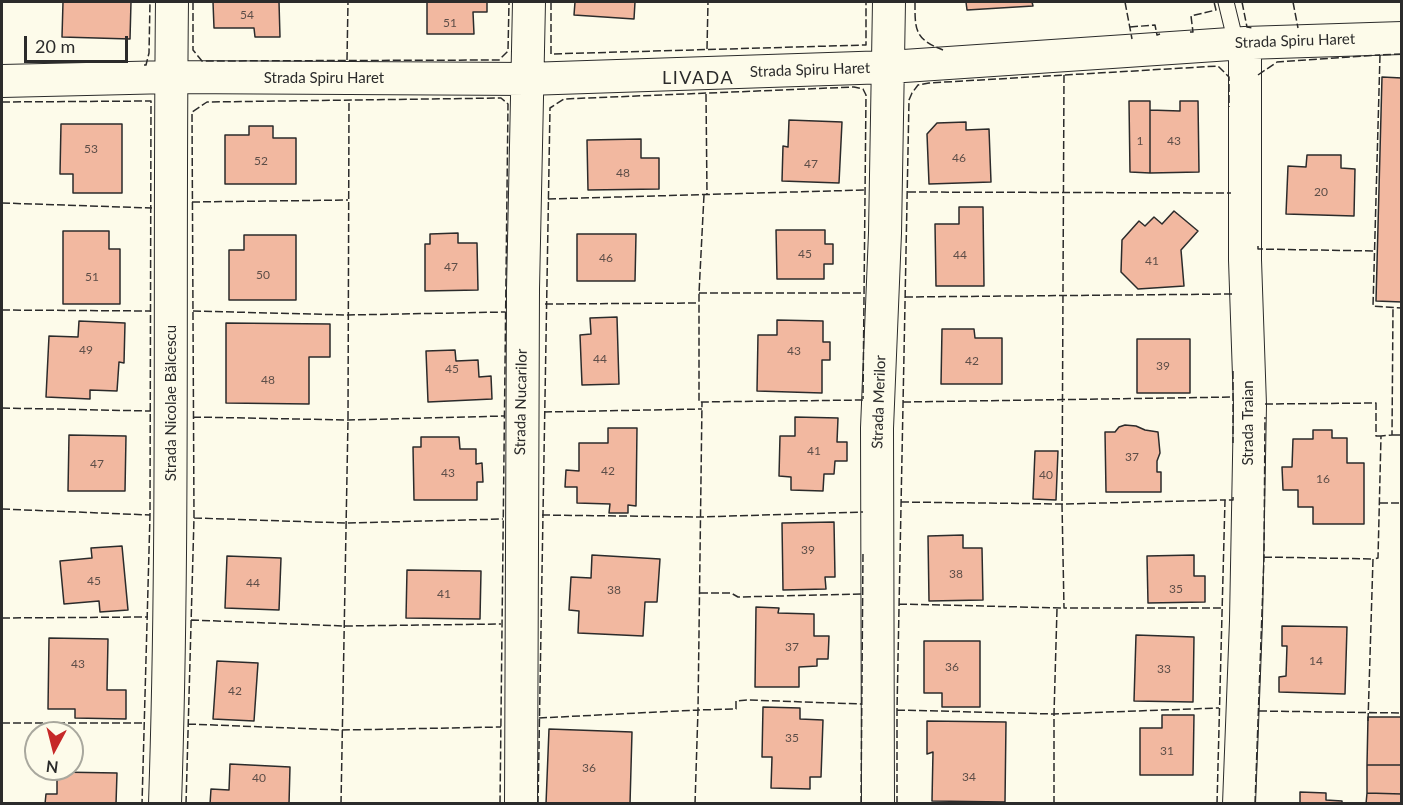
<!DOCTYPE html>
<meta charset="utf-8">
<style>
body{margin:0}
#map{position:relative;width:1403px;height:805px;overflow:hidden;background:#fdfbea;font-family:Lato,sans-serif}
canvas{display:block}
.frame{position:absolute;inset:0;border:3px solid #2b2b2b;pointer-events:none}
.north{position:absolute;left:24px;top:721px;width:60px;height:60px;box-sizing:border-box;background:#fdfbea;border:2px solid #a9a89e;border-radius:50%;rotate:187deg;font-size:16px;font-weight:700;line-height:24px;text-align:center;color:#2b2b2b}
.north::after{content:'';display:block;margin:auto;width:21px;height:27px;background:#c62828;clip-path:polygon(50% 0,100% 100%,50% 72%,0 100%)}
.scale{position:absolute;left:24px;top:36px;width:104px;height:27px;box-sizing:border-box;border:3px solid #2b2b2b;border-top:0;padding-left:8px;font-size:18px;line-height:21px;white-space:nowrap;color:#2b2b2b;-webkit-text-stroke:4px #fdfbea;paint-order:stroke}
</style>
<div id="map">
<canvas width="1403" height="805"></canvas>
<div class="frame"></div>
<div class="north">N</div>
<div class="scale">20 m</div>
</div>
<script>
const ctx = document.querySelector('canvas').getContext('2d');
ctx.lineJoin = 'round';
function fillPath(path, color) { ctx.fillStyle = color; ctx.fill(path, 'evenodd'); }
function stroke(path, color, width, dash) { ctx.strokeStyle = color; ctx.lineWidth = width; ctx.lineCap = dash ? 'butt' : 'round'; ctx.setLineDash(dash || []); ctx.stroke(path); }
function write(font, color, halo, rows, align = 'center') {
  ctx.font = font + ' Lato,sans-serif'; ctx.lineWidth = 4.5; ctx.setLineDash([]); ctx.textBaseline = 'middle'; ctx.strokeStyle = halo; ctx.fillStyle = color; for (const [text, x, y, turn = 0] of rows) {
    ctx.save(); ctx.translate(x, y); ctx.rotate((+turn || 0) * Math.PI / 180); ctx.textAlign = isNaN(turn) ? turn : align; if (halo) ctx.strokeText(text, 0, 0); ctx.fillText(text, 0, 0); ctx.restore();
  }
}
const building = new Path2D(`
 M63 2H131L130 39 62 37Z
 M213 2H279L280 37H255L254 28H214Z
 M427 2H487V12H473L474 34H427Z
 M575 2H635L634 19 574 15Z
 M966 2H1032L1033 6 967 10Z
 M1382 77 1402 78V302L1376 301Z
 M1129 101H1150V173L1130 172Z
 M1180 101H1198L1199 172 1150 173V110L1180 111Z
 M789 120 842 122 839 183 782 181 783 146 788 147Z
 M966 122V130L989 129 991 182 929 184 927 134 937 123Z
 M61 124H122V193H73V174H60Z
 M249 126H273V138H296V184H225V135H249Z
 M641 139V158H659V189L588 190 587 140Z
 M1307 155H1341V168L1355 169 1354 216 1286 214 1288 166 1306 167Z
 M959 207H983L984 286H936L935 224H959Z
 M1174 211 1198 231 1181 250 1184 286 1138 289 1121 272 1122 240 1139 221 1145 226 1154 217 1162 224Z
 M776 230H825V244H833V264H824V279H777Z
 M63 231H109V249H120V304H63Z
 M458 233V243H477L478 290 425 291V244H430V234Z
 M577 234H636L635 281H577Z
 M244 235H296V300H229V250H244Z
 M617 317 619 384 582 385 580 335 591 334 590 318Z
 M777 320 823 321V342H830V360H822V393L757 391 758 335H777Z
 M79 321 125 323 124 363 119 362 117 391 90 390V399L46 397 49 336 78 337Z
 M226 323 330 324V357H309V404L226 403Z
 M942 329H974L975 338H1002V384H941Z
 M1137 339H1190V393H1137Z
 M455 350 456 361 478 360 479 377 491 376 492 399 428 402 426 351Z
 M795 417 838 418 837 442H847V461H835L834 474H824L823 491 791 490V477L779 476 780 436H795Z
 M1125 425 1136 426 1145 430 1158 432 1160 453 1157 461V472H1161V492H1106L1105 432H1115L1119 427Z
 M608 428H637L636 506 628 505V513H609L610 504 577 503V487H565L566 470 579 471V443H608Z
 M1313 430H1332V438H1347V463H1364V524H1313V507H1298V490H1283L1282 467H1292L1293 439H1313Z
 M69 435 126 436 125 491H68Z
 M421 437H459L460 449H476V464L482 463 483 482H477V500H414L413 447H421Z
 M1035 451H1058L1056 500 1033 499Z
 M834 522 835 577H825L826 589 783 590 782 523Z
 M963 535V548H982L983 600 929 601 928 536Z
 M122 546 128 610 100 612 99 601 64 604 60 561 92 558 91 548Z
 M592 555 660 559 657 602H645L643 636 578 633 579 611 569 610 571 577 591 578Z
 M1194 555V576H1205V602L1148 603 1147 556Z
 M227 556 281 558 279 610 225 608Z
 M407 570 481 571 480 619 406 618Z
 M756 607 779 608 778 613 814 614V636H829L828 659H817V666L799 667V687H755Z
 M1282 626 1347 627 1345 694 1279 692V677L1286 676 1287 646H1282Z
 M1136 635 1194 637 1193 702 1134 701Z
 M49 638 108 639 107 690H126V719L75 718V709H48Z
 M924 641H980V707H942V693H924Z
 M217 661 258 663 254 721 213 719Z
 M763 707 800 708V719L823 720 821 777H810V789L771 788 772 757H762Z
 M1162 715H1194L1193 775H1140V728H1162Z
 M1368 717H1402V765H1367Z
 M927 721 1006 722 1005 802 932 801 933 752 927 754Z
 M549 729 632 732 630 804H546Z
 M230 764 290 767 289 804H210L211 789 229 790Z
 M1367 765H1402V794L1367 793Z
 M57 772 117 773 116 804H45L46 794H57Z
 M1300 792 1326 793V800L1342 801V804H1300Z
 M1367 793 1402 794V804H1366Z`);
fillPath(building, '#f2b8a0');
stroke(building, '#2b2b2b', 1.5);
const service = new Path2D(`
 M1226 2 1236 43`);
const minor = new Path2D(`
 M2 81 171 77 527 79 889 67 1245 43 1402 38
 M165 804C174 536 169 269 172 2
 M521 804 523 289 529 2
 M878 804 877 428 885 233 889 2
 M1239 804 1246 621 1250 405 1245 260V43`);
stroke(service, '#2b2b2b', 17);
stroke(minor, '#2b2b2b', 34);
stroke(service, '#fdfbea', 15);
stroke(minor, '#fdfbea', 32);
stroke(new Path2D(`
 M193 2V50L202 61 499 60 508 51 509 2
 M551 2V54L866 45V2
 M915 2C915 29 914 39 943 50
 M1125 2 1132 39
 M1242 2 1247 27 1252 28
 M1293 2 1298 28
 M1130 27 1155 25 1157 35 1160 34
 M1190 32H1193L1191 16 1216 10 1214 2
 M707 49 708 2
 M1402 54 1380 55 1373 306 1402 308
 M347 60 348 2
 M144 65H146L149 53 150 2
 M1064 75 1062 504 1064 608H1222
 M1258 75 1277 62 1380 55
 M706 94 707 195
 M2 102 151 101 150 515 142 804
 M908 192 1231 193
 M704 195 699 293V402L863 400
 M548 199 864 190
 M192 202 348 200
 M2 203 152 208
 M1258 246V249L1375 251
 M699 293H863
 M905 297 1232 294
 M545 304 699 303
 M2 310 151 311
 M193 311 348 315 505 312
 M1233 371V443
 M903 402 1233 397
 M1265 404 1376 403V436H1381
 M2 408 151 411
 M544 412 702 409
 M193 417 348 420 504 416
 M1392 435H1402
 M901 502 1062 504 1225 500
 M1380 503H1402
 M2 509 150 515
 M542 515 700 517 863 512
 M194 518 346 523 503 519
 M1264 557 1373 559
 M700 593H731L738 597 862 594
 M899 604 1064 608
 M2 618 148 617
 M191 620 344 626 501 624
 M897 710 1054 714 1219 708
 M1259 711 1402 713
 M539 718 698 710 702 402
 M1368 721 1373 559 1378 558 1381 436 1392 435 1393 307
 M2 723H145
 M188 724 342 730 501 727
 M186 804 194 518 192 112 207 102 501 98 508 104 500 804
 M341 804 348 420 349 100
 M538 804 550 108 564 99 854 87 863 89 866 95 863 399
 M695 804 698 710 736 709V701L748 700 862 704
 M861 804 863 552
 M897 804V710L909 100 912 93 918 85 929 83 1218 66 1229 77V107
 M1054 804V714L1057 609
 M1217 804 1225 500H1233V497
 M1255 804 1264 557 1265 417`), '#2b2b2b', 1.5, [8, 3]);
write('12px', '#5d4e48', null, [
 ["54",247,15],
 ["51",450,23],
 ["1",1140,141],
 ["43",1174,141],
 ["53",91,149],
 ["46",959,158],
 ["52",261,161],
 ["47",811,164],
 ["48",623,173],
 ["20",1321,192],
 ["45",805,254],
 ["44",960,255],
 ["46",606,258],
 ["41",1152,261],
 ["47",451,267],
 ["50",263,275],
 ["51",92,277],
 ["49",86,350],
 ["43",794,351],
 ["44",600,359],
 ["42",972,361],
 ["39",1163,366],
 ["45",452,369],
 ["48",268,380],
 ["41",814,451],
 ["37",1132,457],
 ["47",97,464],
 ["42",608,471],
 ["43",448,473],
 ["40",1046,475],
 ["16",1323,479],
 ["39",808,550],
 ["38",956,574],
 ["45",94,581],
 ["44",253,583],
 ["35",1176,589],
 ["38",614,590],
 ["41",444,594],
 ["37",792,647],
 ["14",1316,661],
 ["43",78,664],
 ["36",952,667],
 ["33",1164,669],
 ["42",235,691],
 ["35",792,738],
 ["31",1167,751],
 ["36",589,768],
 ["34",969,777],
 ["40",259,778]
]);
write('15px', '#2b2b2b', '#fdfbea', [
 ["Strada Spiru Haret",1295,41,-2],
 ["Strada Spiru Haret",810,70,-2],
 ["Strada Spiru Haret",324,78],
 ["Strada Nucarilor",521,402,-89],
 ["Strada Merilor",879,402,-88],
 ["Strada Nicolae Bălcescu",171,403,-90],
 ["Strada Traian",1248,423,-90]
]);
ctx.letterSpacing = '1.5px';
write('18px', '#2b2b2b', '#fdfbea', [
 ["LIVADA",698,78]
]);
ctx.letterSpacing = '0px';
</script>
